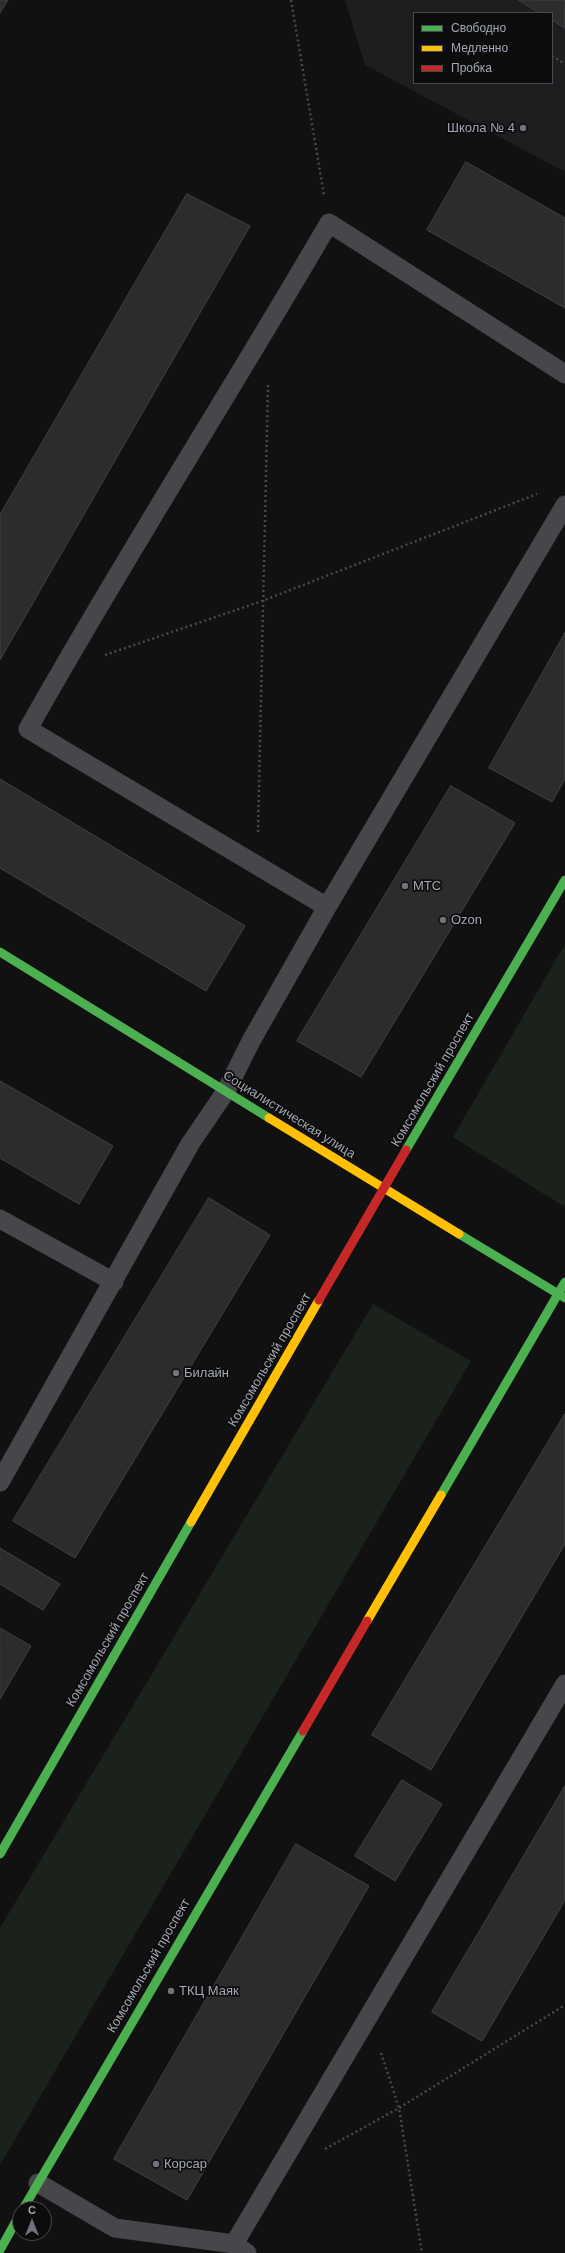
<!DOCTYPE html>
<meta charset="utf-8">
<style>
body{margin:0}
#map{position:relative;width:565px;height:2253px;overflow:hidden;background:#111112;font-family:Arial,sans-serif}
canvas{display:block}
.legend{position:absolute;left:413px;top:12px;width:140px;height:72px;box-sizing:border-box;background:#0c0c0d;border:1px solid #484a4f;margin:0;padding:5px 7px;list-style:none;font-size:12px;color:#a3a8b3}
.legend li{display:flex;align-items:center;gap:8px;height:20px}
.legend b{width:20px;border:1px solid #484a4f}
.north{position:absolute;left:12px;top:2201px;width:40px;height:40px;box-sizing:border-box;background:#0c0c0d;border:1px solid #484a4f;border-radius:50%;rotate:0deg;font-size:11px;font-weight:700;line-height:16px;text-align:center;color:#a3a8b3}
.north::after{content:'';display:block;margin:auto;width:14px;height:18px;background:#70737b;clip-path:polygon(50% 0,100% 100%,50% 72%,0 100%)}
</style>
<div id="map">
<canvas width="565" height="2253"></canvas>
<ul class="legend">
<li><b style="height:5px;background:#4caf50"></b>Свободно</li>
<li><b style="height:5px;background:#ffc107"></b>Медленно</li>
<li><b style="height:5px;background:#c62828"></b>Пробка</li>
</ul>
<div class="north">С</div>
</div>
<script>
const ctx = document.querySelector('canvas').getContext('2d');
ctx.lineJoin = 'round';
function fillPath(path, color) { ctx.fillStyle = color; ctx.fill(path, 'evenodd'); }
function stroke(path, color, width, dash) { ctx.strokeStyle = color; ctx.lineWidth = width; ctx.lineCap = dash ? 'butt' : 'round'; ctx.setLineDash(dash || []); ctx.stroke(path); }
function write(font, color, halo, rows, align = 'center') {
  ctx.font = font + ' Arial,sans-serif'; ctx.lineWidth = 3.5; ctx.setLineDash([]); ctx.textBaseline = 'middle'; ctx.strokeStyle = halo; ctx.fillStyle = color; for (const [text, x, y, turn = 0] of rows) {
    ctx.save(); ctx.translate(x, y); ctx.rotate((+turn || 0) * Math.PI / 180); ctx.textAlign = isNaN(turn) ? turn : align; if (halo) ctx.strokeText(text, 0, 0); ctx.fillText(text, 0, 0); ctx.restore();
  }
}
fillPath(new Path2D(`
 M345 0H565V172L365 65ZM414 13H552V83H414Z`), '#1e1e20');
fillPath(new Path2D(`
 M565 944V1207L453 1137Z
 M373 1304 471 1361 0 2165V1928Z`), '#1b221c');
const building = new Path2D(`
 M0 0H8L0 13Z
 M519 0H565V28L552 20V13H540Z
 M466 162 565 218V308L427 230Z
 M187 194 250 226 0 660V515Z
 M565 633V779L552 802 489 768Z
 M0 779 245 926 206 991 0 868Z
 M451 786 515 823 361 1077 297 1041Z
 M0 1081 113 1146 79 1204 0 1158Z
 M209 1198 270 1235 75 1558 13 1521Z
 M565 1414V1544L431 1770 372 1735Z
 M0 1548 60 1584 43 1610 0 1584Z
 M0 1628 31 1646 0 1699Z
 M402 1780 442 1804 395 1881 355 1856Z
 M565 1786V1900L482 2041 432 2012Z
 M296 1844 369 1886 187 2200 114 2159Z`);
fillPath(building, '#2c2c2d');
stroke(building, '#414246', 1);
stroke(new Path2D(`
 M291 0 324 195
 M552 56 565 64
 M105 655 262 601 537 494
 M258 832 268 385
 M381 2053 399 2108 422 2253
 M325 2149 399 2108 565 2005`), '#47494c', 2.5, [2, 3]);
stroke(new Path2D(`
 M327 907 28 729C124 558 230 393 329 223L565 374
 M0 1219 114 1282
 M0 1482 190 1144 226 1091 251 1041 327 907 565 505
 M38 2183 115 2228 234 2244
 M247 2253 234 2244 565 1684`), '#46474a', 19);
stroke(new Path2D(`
 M0 952 269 1118
 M406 1150 565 880
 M459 1234 565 1298
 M441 1495 565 1282
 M0 1854 191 1522
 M23 2209 303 1731
 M0 2250 20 2214`), '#4caf50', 9);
stroke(new Path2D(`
 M269 1118 459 1234
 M191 1522 319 1300
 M367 1621 441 1495`), '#ffc107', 9);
stroke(new Path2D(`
 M319 1300 406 1150
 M303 1731 367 1621`), '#c62828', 9);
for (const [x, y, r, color] of [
 [523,128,4,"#70737b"],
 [405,886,4,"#70737b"],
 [443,920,4,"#70737b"],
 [176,1373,4,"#70737b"],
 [171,1991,4,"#70737b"],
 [156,2164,4,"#70737b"]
]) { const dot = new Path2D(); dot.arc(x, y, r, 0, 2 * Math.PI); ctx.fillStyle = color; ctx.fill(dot); stroke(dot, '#0c0c0d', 1.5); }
write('13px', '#a3a8b3', '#0c0c0d', [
 ["Школа № 4",515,128,"right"],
 ["МТС",413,886],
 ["Ozon",451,920],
 ["Билайн",184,1373],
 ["ТКЦ Маяк",179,1991],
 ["Корсар",164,2164]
], 'left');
write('13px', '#a3a8b3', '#0c0c0d', [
 ["Комсомольский проспект",433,1080,-60],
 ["Социалистическая улица",289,1115,32],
 ["Комсомольский проспект",270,1360,-60],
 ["Комсомольский проспект",108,1640,-60],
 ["Комсомольский проспект",149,1966,-60]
]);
</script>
